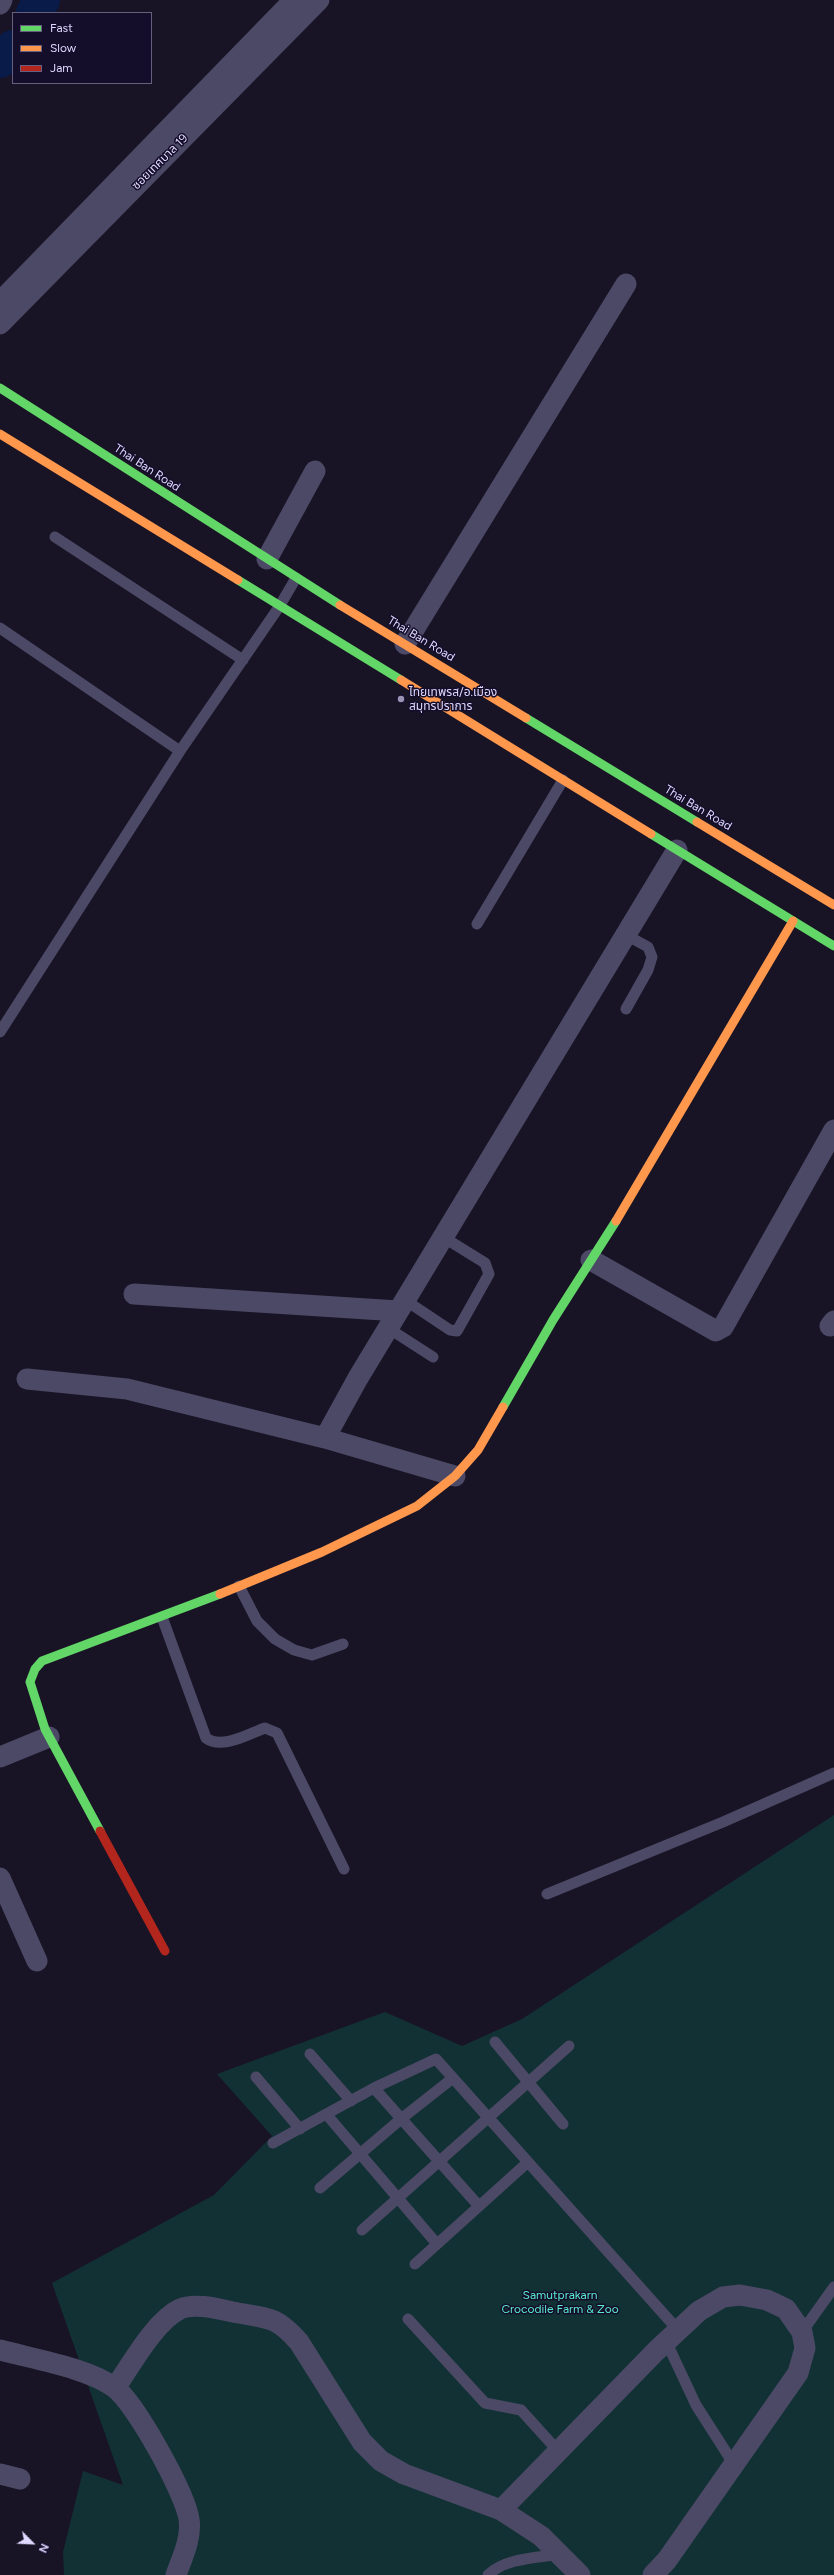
<!DOCTYPE html>
<meta charset="utf-8">
<style>
body{margin:0}
#map{position:relative;width:834px;height:2575px;overflow:hidden;background:#181425;font-family:Figtree,sans-serif}
canvas{display:block}
.legend{position:absolute;left:12px;top:12px;width:140px;height:72px;box-sizing:border-box;background:#150e2b;border:1px solid #665f80;margin:0;padding:5px 7px;list-style:none;font-size:12px;color:#dfd9ff}
.legend li{display:flex;align-items:center;gap:8px;height:20px}
.legend b{width:20px;border:1px solid #665f80}
.north{position:absolute;left:12px;top:2523px;width:40px;height:40px;-webkit-text-stroke:3px #150e2b;paint-order:stroke;rotate:114deg;font-size:11px;font-weight:700;line-height:16px;text-align:center;color:#dfd9ff}
.north::after{content:'';display:block;margin:auto;width:14px;height:18px;background:#dfd9ff;clip-path:polygon(50% 0,100% 100%,50% 72%,0 100%)}
</style>
<div id="map">
<canvas width="834" height="2575"></canvas>
<ul class="legend">
<li><b style="height:5px;background:#63d668"></b>Fast</li>
<li><b style="height:5px;background:#ff974d"></b>Slow</li>
<li><b style="height:5px;background:#b3261e"></b>Jam</li>
</ul>
<div class="north">N</div>
</div>
<script>
const ctx = document.querySelector('canvas').getContext('2d');
ctx.lineJoin = 'round';
function fillPath(path, color) { ctx.fillStyle = color; ctx.fill(path, 'evenodd'); }
function stroke(path, color, width, dash) { ctx.strokeStyle = color; ctx.lineWidth = width; ctx.lineCap = dash ? 'butt' : 'round'; ctx.setLineDash(dash || []); ctx.stroke(path); }
function write(font, color, halo, rows, align = 'center') {
  ctx.font = font + ' Figtree,"Noto Sans Thai",sans-serif'; ctx.lineWidth = 3; ctx.setLineDash([]); ctx.textBaseline = 'middle'; ctx.strokeStyle = halo; ctx.fillStyle = color; for (const [text, x, y, turn = 0] of rows) {
    ctx.save(); ctx.translate(x, y); ctx.rotate((+turn || 0) * Math.PI / 180); ctx.textAlign = isNaN(turn) ? turn : align; if (halo) ctx.strokeText(text, 0, 0); ctx.fillText(text, 0, 0); ctx.restore();
  }
}
fillPath(new Path2D(`
 M834 1815V2575H64L63 2552 83 2471 123 2485 52 2283 214 2195 272 2136 217 2074 385 2012 462 2046 522 2019Z`), '#123134');
stroke(new Path2D(`
 M34 13 42 0
 M0 60 13 48`), '#081b49', 36);
stroke(new Path2D(`
 M55 537 243 660
 M0 628 180 751 279 607 296 578
 M477 924 563 780
 M626 935 648 947 652 957 648 970 626 1009
 M0 1032 180 751
 M405 1300 450 1330 457 1331 489 1274 485 1263 443 1237
 M388 1328 433 1357
 M239 1586 257 1621 275 1639 294 1650 312 1655 343 1644
 M162 1617 206 1738C222 1750 248 1734 265 1728L277 1733 344 1869
 M547 1894 723 1822 834 1773
 M495 2042 563 2124
 M310 2054 351 2101
 M256 2077 300 2129
 M374 2088 478 2205
 M327 2115 437 2244
 M273 2143 374 2088 436 2059 678 2330
 M320 2188 401 2119 453 2078
 M362 2230 569 2046
 M415 2264 528 2162
 M408 2319 485 2403 521 2410 558 2451
 M802 2332 834 2287
 M666 2341 696 2405 733 2463
 M488 2575C505 2558 537 2558 560 2554`), '#4c4966', 11);
stroke(new Path2D(`
 M0 4 2 0
 M0 302 294 0
 M0 324 319 0
 M267 559 315 471
 M405 644 626 284
 M591 1260 716 1331 723 1327 834 1130
 M134 1294 398 1311
 M830 1326 834 1321
 M27 1379 127 1389 325 1438 455 1476
 M325 1438 358 1378 677 850
 M0 1757 49 1737
 M0 1878 37 1961
 M0 2350C33 2359 89 2368 115 2388 136 2404 185 2493 189 2519 192 2538 182 2558 176 2575
 M115 2388C131 2365 155 2321 180 2309 196 2302 222 2310 238 2313 269 2318 277 2317 299 2342L362 2442 381 2461 404 2474 501 2510 541 2536 580 2575
 M0 2474 20 2479
 M501 2510 656 2351 699 2311 723 2297 740 2295 767 2300 786 2309 802 2332 805 2348 798 2373 667 2560 653 2575`), '#4c4966', 21);
stroke(new Path2D(`
 M0 388 340 605
 M238 580 401 680
 M526 718 697 822
 M651 834 834 946
 M503 1407 553 1320 616 1221
 M100 1831 45 1729 30 1682 35 1669 42 1661 220 1594`), '#63d668', 9);
stroke(new Path2D(`
 M0 434 238 580
 M340 605 526 718
 M401 680 651 834
 M697 822 834 905
 M616 1221 793 921
 M220 1594 322 1552 417 1506 455 1476 478 1450 503 1407`), '#ff974d', 9);
stroke(new Path2D(`
 M100 1831 165 1951`), '#b3261e', 9);
for (const [x, y, r, color] of [
 [401,699,4,"#9994b3"]
]) { const dot = new Path2D(); dot.arc(x, y, r, 0, 2 * Math.PI); ctx.fillStyle = color; ctx.fill(dot); stroke(dot, '#150e2b', 1.5); }
write('12px', '#dfd9ff', '#150e2b', [
 ["ซอยเทศบาล 19",160,162,-45],
 ["Thai Ban Road",147,468,33],
 ["Thai Ban Road",421,639,31],
 ["Thai Ban Road",698,808,31]
]);
write('12px', '#dfd9ff', '#150e2b', [
 ["ไทยเทพรส/อ.เมือง",409,692],
 ["สมุทรปราการ",409,706]
], 'left');
write('12px', '#59ebcf', '#150e2b', [
 ["Samutprakarn",560,2295],
 ["Crocodile Farm & Zoo",560,2309]
]);
</script>
